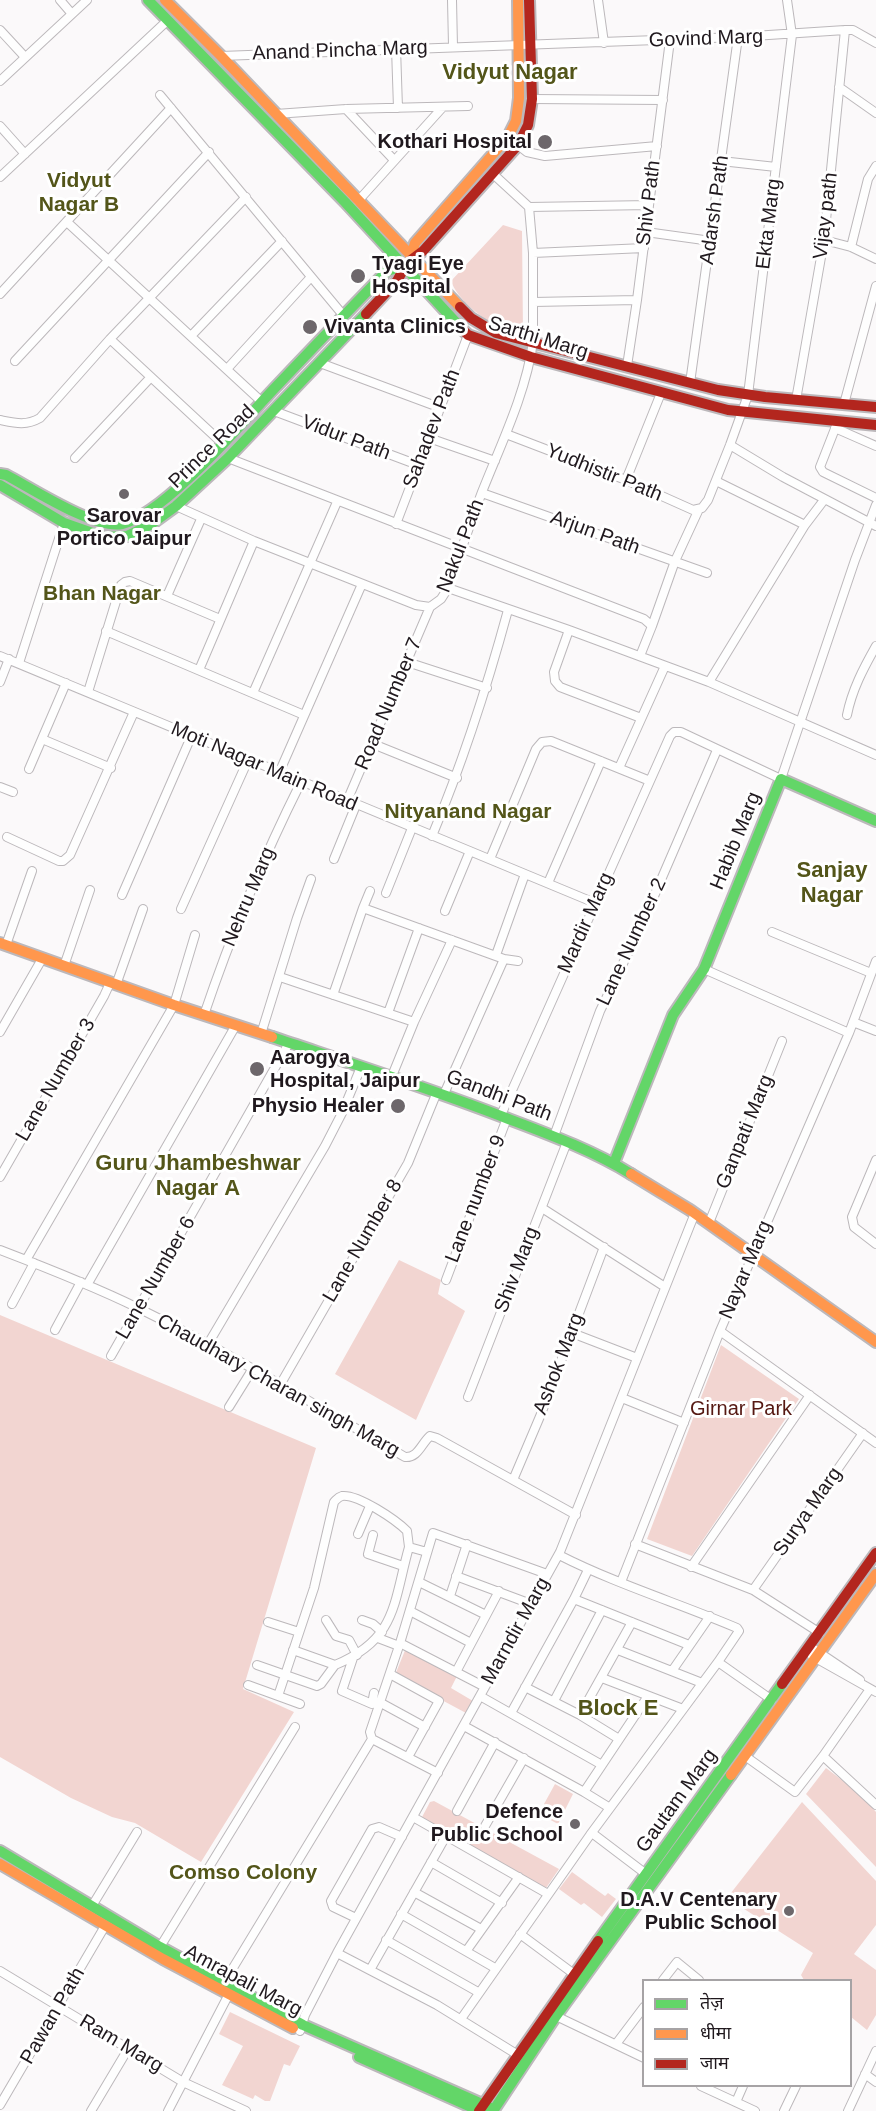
<!DOCTYPE html>
<meta charset="utf-8">
<style>
body{margin:0}
#map{position:relative;width:876px;height:2111px;overflow:hidden;background:#fbf9fa;font-family:Arial,"Noto Sans Devanagari",sans-serif}
canvas{display:block}
.legend{position:absolute;left:642px;top:1979px;width:210px;height:108px;box-sizing:border-box;background:#fff;border:2px solid #a6a3a5;margin:0;padding:8px 10px;list-style:none;font-size:18px;color:#20191e}
.legend li{display:flex;align-items:center;gap:12px;height:30px}
.legend b{width:30px;border:2px solid #a6a3a5}
</style>
<div id="map">
<canvas width="876" height="2111"></canvas>
<ul class="legend">
<li><b style="height:8px;background:#63d668"></b>तेज़</li>
<li><b style="height:8px;background:#ff974d"></b>धीमा</li>
<li><b style="height:8px;background:#b3261e"></b>जाम</li>
</ul>
</div>
<script>
const ctx = document.querySelector('canvas').getContext('2d');
ctx.lineJoin = 'round';
function fillPath(path, color) { ctx.fillStyle = color; ctx.fill(path, 'evenodd'); }
function stroke(path, color, width, dash) { ctx.strokeStyle = color; ctx.lineWidth = width; ctx.lineCap = dash ? 'butt' : 'round'; ctx.setLineDash(dash || []); ctx.stroke(path); }
function write(font, color, halo, rows, align = 'center') {
  ctx.font = font + ' Arial,sans-serif'; ctx.lineWidth = 6; ctx.setLineDash([]); ctx.textBaseline = 'middle'; ctx.strokeStyle = halo; ctx.fillStyle = color; for (const [text, x, y, turn = 0] of rows) {
    ctx.save(); ctx.translate(x, y); ctx.rotate((+turn || 0) * Math.PI / 180); ctx.textAlign = isNaN(turn) ? turn : align; if (halo) ctx.strokeText(text, 0, 0); ctx.fillText(text, 0, 0); ctx.restore();
  }
}
fillPath(new Path2D(`
 M503 225 522 231 523 333C514 330 504 328 495 324 479 317 457 298 451 281Z
 M399 1260 441 1280 438 1294 465 1311 416 1420 335 1374Z
 M0 1315 316 1448 243 1689 294 1712 201 1862 135 1823 112 1817 71 1798 0 1757Z
 M721 1345 799 1399 692 1556 647 1539Z
 M406 1648 458 1674 451 1688 473 1701 466 1713 395 1675Z
 M826 1768 859 1793 876 1812V1867L806 1794Z
 M555 1784 573 1794 558 1824 545 1817 544 1804Z
 M434 1801 559 1869 546 1888 421 1819 430 1802Z
 M802 1802 876 1881V1925L854 1954 876 1970V2015L867 2030 851 2017 850 1980H804L801 1975 813 1953 727 1898Z
 M572 1872 605 1896 608 1893 616 1899 602 1917 584 1903 581 1905 559 1889Z
 M230 2012 300 2046 290 2066 284 2064 270 2101H265L255 2095 253 2099 222 2085 243 2046 219 2034Z`), '#f2d5d1');
const street = new Path2D(`
 M60 0 72 14
 M452 0 453 46
 M598 0 604 43
 M0 30 25 57
 M396 48 398 108
 M221 56 738 37 845 30H853L876 43
 M0 81 87 0
 M839 87 876 113
 M160 95 343 315
 M532 99 663 100
 M346 109 394 160
 M276 114 346 109 468 106
 M0 126 25 154
 M518 145 527 152 545 156 657 146
 M721 161 776 167
 M492 173 529 207 649 205
 M0 177 168 20
 M358 201 442 108
 M67 222 262 402
 M646 232 711 241
 M824 240 851 247 876 259
 M851 247 868 179 876 166
 M533 253 644 248
 M0 294 171 108
 M533 302 637 300
 M191 336 282 241
 M110 339 222 443
 M15 361 209 152
 M320 363 441 408
 M627 366 637 300 670 40
 M227 369 311 277
 M690 383 738 37
 M796 400 824 240 845 30
 M844 404 876 286
 M274 411 418 465
 M0 420C15 423 26 426 40 418L110 339 246 197
 M838 421 820 467 823 472 876 498
 M835 428 876 446
 M506 434 626 480 693 510 702 508 708 500 730 445 748 395 792 35 787 0
 M429 438 495 461
 M730 445 783 477 876 526
 M75 458 151 377
 M228 458 644 619 652 626 640 656
 M626 480 661 393
 M716 481 805 525
 M482 493 707 573
 M176 506 254 541 416 605 430 607 441 599 448 588C459 556 470 524 482 492 501 444 526 393 533 342V253L529 207
 M396 524 468 335
 M448 588 569 630 709 682 876 755
 M167 596 201 519
 M652 626 675 561 699 509
 M569 630 554 672 555 681 560 687 641 718
 M106 631 304 715
 M0 656 595 903
 M407 662 487 688
 M19 663 64 523
 M199 670 254 541
 M0 682 9 659
 M709 682 805 525 824 500
 M88 692 121 585 125 582 130 581 220 619
 M253 693 337 502
 M847 715C852 690 863 669 876 646
 M42 739 111 768
 M373 744 457 778
 M619 768 665 666
 M29 769 66 683
 M279 773 362 584
 M0 787 13 792
 M347 801 430 607
 M432 836C463 762 487 687 508 610
 M7 837 59 861H63L70 855 134 712
 M334 859 356 805
 M490 859 536 749 542 742 551 741 650 781
 M548 883 601 761
 M370 891 363 908 504 959 518 961
 M386 893 412 828
 M122 895 191 737
 M181 909 248 760
 M445 911 470 851
 M772 932 871 973
 M6 945 32 871
 M496 955 525 874
 M64 966 90 890
 M704 969 849 1033
 M280 977 414 1022
 M116 985 143 909
 M333 995 363 908
 M388 1013 419 928
 M204 1015C231 935 263 858 301 782
 M853 1022 876 1031
 M0 1032 42 959
 M261 1034 297 918 311 879
 M392 1076 414 1022 452 940
 M444 1094 504 959
 M501 1115 670 736 674 732H681L781 779 855 560 876 505
 M554 1136 600 1011 642 924 717 750
 M876 1160 852 1217 854 1227 876 1244
 M0 1177 104 996 110 983
 M542 1208 665 1287
 M709 1223 782 1041
 M0 1250C47 1268 93 1286 138 1308 230 1353 317 1406 405 1457 418 1458 421 1444 430 1436L437 1438 576 1515
 M26 1260 174 1005 195 935
 M446 1280 507 1118
 M87 1285 236 1025
 M12 1304 34 1263
 M55 1330 81 1282
 M720 1331 876 1443
 M572 1333 637 1358
 M208 1344 325 1146 342 1113 361 1067
 M111 1356 289 1043
 M280 1385 408 1163 437 1092
 M468 1397 567 1142
 M622 1398 684 1423
 M229 1407 252 1370
 M513 1480 541 1414 604 1247
 M358 1534 370 1506
 M373 1535 368 1554 403 1566
 M635 1544 753 1590 820 1633
 M691 1567 810 1395
 M456 1576 531 1604
 M419 1582 486 1615
 M621 1582 720 1331 849 1033 876 961
 M753 1590 863 1433
 M450 1596 467 1544
 M574 1599 689 1645
 M410 1611 471 1643
 M326 1620 336 1636 349 1640 357 1655
 M362 1620 373 1624 382 1632
 M268 1622 299 1632
 M378 1638 399 1646
 M400 1643 485 1687
 M811 1647 860 1680
 M293 1650 335 1665C397 1639 393 1604 409 1547L427 1552
 M618 1650 702 1683
 M812 1656 876 1692
 M353 1658 342 1691 372 1704 374 1693
 M718 1662 772 1700
 M257 1665 317 1686 321 1684 335 1665
 M672 1671 710 1616
 M456 1672 499 1591
 M390 1674 439 1701 408 1757
 M602 1678 683 1709
 M248 1685 300 1704
 M525 1687 580 1715 619 1739
 M278 1696 314 1588 334 1502C337 1499 338 1497 342 1496 358 1494 396 1520 407 1531L409 1547
 M480 1696 602 1765
 M554 1701 602 1610
 M381 1703 425 1727
 M511 1713 574 1599 588 1570
 M580 1715 632 1622
 M464 1726 584 1792 610 1808
 M372 1739 438 1773
 M745 1756 795 1792 823 1756 870 1689
 M823 1756 876 1805
 M584 1792 648 1696
 M457 1811 495 1742
 M413 1817 548 1894
 M485 1826 524 1758
 M592 1833 646 1874
 M431 1862 502 1903
 M414 1892 481 1929
 M92 1906 137 1832
 M401 1914 495 1968
 M356 1918 333 1907 331 1901 372 1829 379 1827 402 1837
 M520 1934 574 1974
 M386 1940 478 1992
 M160 1947 295 1727
 M467 1950 519 1877
 M337 1953 437 2005 518 2055
 M370 1970 446 1836
 M0 1971 183 2082 246 2111
 M663 1980 677 1962 699 1980
 M222 1986 372 1739 370 1732 400 1643 433 1533 547 1574
 M556 2016 644 2058
 M461 2019 590 1835 718 1662 739 1631 737 1628C678 1603 616 1584 559 1555
 M300 2031 305 2015 337 1953 560 1552 695 1213
 M616 2044 644 2007
 M865 2074 876 2082
 M701 2086 755 2111
 M736 2102 743 2086
 M0 2105 105 1926
 M91 2111 128 2049
 M168 2111 230 1992
 M784 2111 796 2086
 M848 2111 876 2051`);
const fast = new Path2D(`
 M148 0 345 202 461 328
 M0 474 6 475C31 488 95 530 122 524 164 515 240 425 271 392 309 352 348 311 387 271L403 266
 M0 485 64 523 104 537 127 536 150 525 176 506 228 458 366 314
 M272 1037C350 1063 429 1088 506 1118 548 1134 592 1150 631 1174
 M614 1163 673 1015 704 969 781 779 876 821
 M0 1851 160 1947 303 2025 489 2107
 M598 1941 782 1684
 M359 2057 480 2111
 M493 2111 556 2016 731 1775`);
const slow = new Path2D(`
 M165 0 221 56 460 307
 M411 256 415 243 508 137 516 121 519 98 518 0
 M0 943 174 1005 272 1037
 M631 1174 690 1210 876 1342
 M731 1775 876 1574
 M0 1864 163 1959 293 2028`);
const jam = new Path2D(`
 M460 307 471 318 496 333 718 390 765 397 876 407
 M366 314 397 281 407 263 423 251 518 145 528 125 532 99 529 0
 M461 328 468 335 531 357 728 410 876 425
 M782 1684 876 1553
 M479 2111 598 1941`);
stroke(street, '#bcb8bb', 10);
stroke(fast, '#bcb8bb', 14);
stroke(slow, '#bcb8bb', 14);
stroke(jam, '#bcb8bb', 14);
stroke(street, '#fefefe', 8);
stroke(fast, '#63d668', 10);
stroke(slow, '#ff974d', 10);
stroke(jam, '#b3261e', 10);
for (const [x, y, r, color] of [
 [545,142,8,"#6d676b"],
 [358,276,8,"#6d676b"],
 [310,327,8,"#6d676b"],
 [124,494,6,"#6d676b"],
 [257,1069,8,"#6d676b"],
 [398,1106,8,"#6d676b"],
 [575,1824,6,"#6d676b"],
 [789,1911,6,"#6d676b"]
]) { const dot = new Path2D(); dot.arc(x, y, r, 0, 2 * Math.PI); ctx.fillStyle = color; ctx.fill(dot); stroke(dot, '#fff', 2); }
write('20px', '#20191e', '#fff', [
 ["Govind Marg",706,39,-2],
 ["Anand Pincha Marg",340,51,-2],
 ["Shiv Path",649,203,-83],
 ["Adarsh Path",715,210,-82],
 ["Vijay path",826,216,-83],
 ["Ekta Marg",769,224,-83],
 ["Sarthi Marg",538,338,17],
 ["Sahadev Path",432,429,-69],
 ["Vidur Path",346,438,21],
 ["Prince Road",212,447,-44],
 ["Yudhistir Path",604,473,22],
 ["Arjun Path",595,533,20],
 ["Nakul Path",461,546,-69],
 ["Road Number 7",389,704,-67],
 ["Moti Nagar Main Road",264,767,23],
 ["Habib Marg",736,841,-68],
 ["Nehru Marg",249,897,-67],
 ["Mardir Marg",586,923,-66],
 ["Lane Number 2",632,942,-65],
 ["Lane Number 3",56,1080,-60],
 ["Gandhi Path",499,1096,21],
 ["Ganpati Marg",745,1132,-68],
 ["Lane number 9",476,1199,-69],
 ["Lane Number 8",363,1241,-60],
 ["Shiv Marg",517,1270,-69],
 ["Nayar Marg",746,1270,-67],
 ["Lane Number 6",156,1278,-60],
 ["Ashok Marg",559,1364,-69],
 ["Chaudhary Charan singh Marg",278,1386,29],
 ["Surya Marg",808,1512,-55],
 ["Marndir Marg",516,1631,-61],
 ["Gautam Marg",677,1801,-54],
 ["Amrapali Marg",243,1981,28],
 ["Pawan Path",53,2016,-60],
 ["Ram Marg",121,2044,31]
]);
write('bold 20px', '#20191e', '#fff', [
 ["Kothari Hospital",532,142],
 ["Tyagi Eye",372,264,"left"],
 ["Hospital",372,287,"left"],
 ["Vivanta Clinics",324,327,"left"],
 ["Sarovar",124,516,"center"],
 ["Portico Jaipur",124,539,"center"],
 ["Aarogya",270,1058,"left"],
 ["Hospital, Jaipur",270,1081,"left"],
 ["Physio Healer",384,1106],
 ["Defence",563,1812],
 ["Public School",563,1835],
 ["D.A.V Centenary",777,1900],
 ["Public School",777,1923]
], 'right');
write('20px', '#551812', '#fff', [
 ["Girnar Park",741,1409]
]);
write('bold 21px', '#535519', '#fff', [
 ["Vidyut",79,181],
 ["Nagar B",79,205],
 ["Bhan Nagar",102,594],
 ["Nityanand Nagar",468,812],
 ["Comso Colony",243,1873]
]);
write('bold 22px', '#535519', '#fff', [
 ["Vidyut Nagar",510,73],
 ["Sanjay",832,871],
 ["Nagar",832,896],
 ["Guru Jhambeshwar",198,1164],
 ["Nagar A",198,1189],
 ["Block E",618,1709]
]);
</script>
